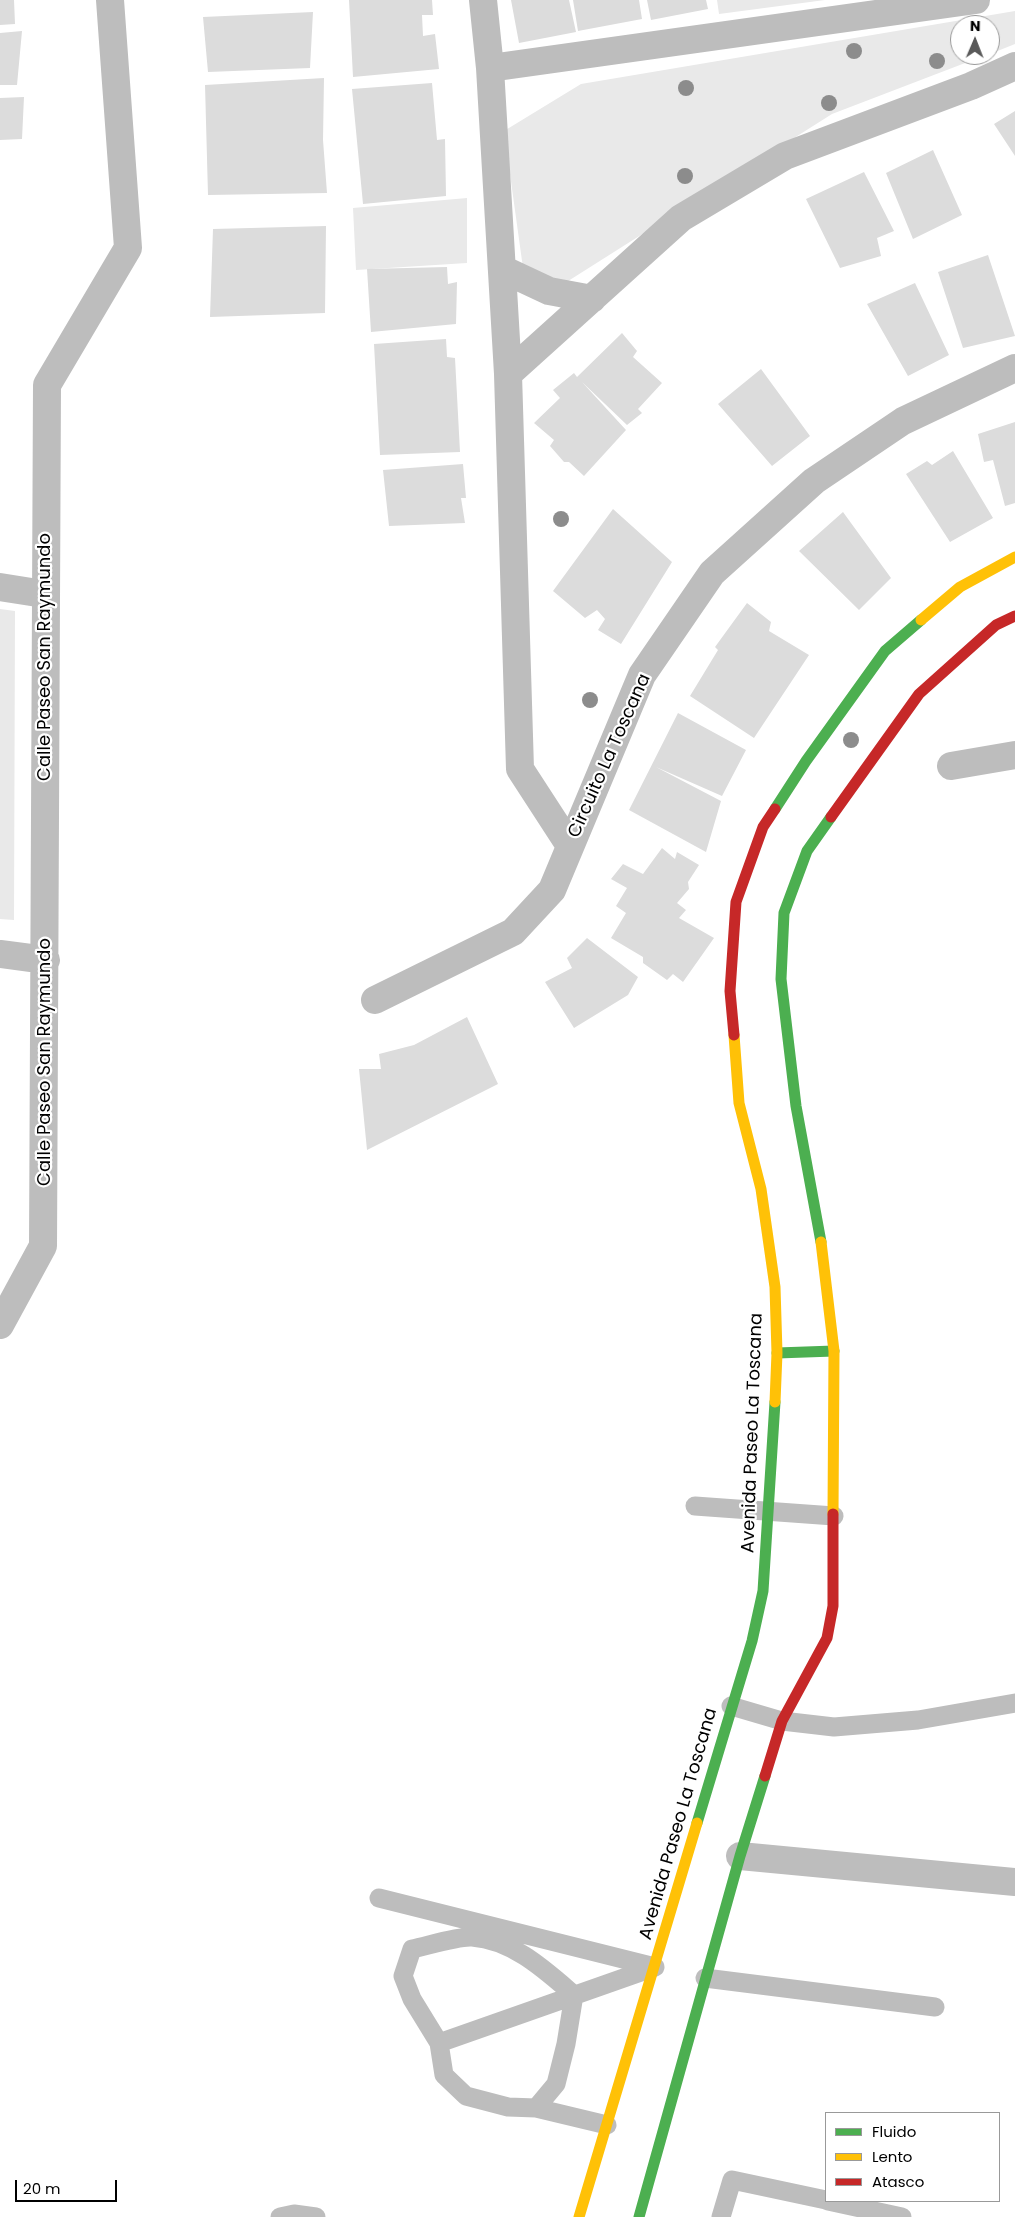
<!DOCTYPE html>
<style>
body{margin:0}
#map{position:relative;width:1015px;height:2217px;overflow:hidden;background:#fff;font-family:Poppins,sans-serif}
canvas{display:block}
.legend{position:absolute;left:825px;top:2112px;width:175px;height:90px;box-sizing:border-box;background:#fff;border:1px solid #999;margin:0;padding:6px 9px;list-style:none;font-size:15px;color:#000}
.legend li{display:flex;align-items:center;gap:10px;height:25px}
.legend b{width:25px;border:1px solid #999}
.north{position:absolute;left:950px;top:15px;width:50px;height:50px;box-sizing:border-box;background:#fff;border:1px solid #999;border-radius:50%;rotate:1deg;font-size:14px;font-weight:700;line-height:20px;text-align:center;color:#000}
.north::after{content:'';display:block;margin:auto;width:18px;height:22px;background:#595959;clip-path:polygon(50% 0,100% 100%,50% 72%,0 100%)}
.scale{position:absolute;left:15px;top:2180px;width:102px;height:22px;box-sizing:border-box;border:2px solid #000;border-top:0;padding-left:6px;font-size:15px;line-height:18px;white-space:nowrap;color:#000;-webkit-text-stroke:4px #fff;paint-order:stroke}
</style>
<div id="map">
<canvas width="1015" height="2217"></canvas>
<ul class="legend">
<li><b style="height:6px;background:#4caf50"></b>Fluido</li>
<li><b style="height:6px;background:#ffc107"></b>Lento</li>
<li><b style="height:6px;background:#c62828"></b>Atasco</li>
</ul>
<div class="north">N</div>
<div class="scale">20 m</div>
</div>
<script>
const ctx = document.querySelector('canvas').getContext('2d');
ctx.lineJoin = 'round';
function fillPath(path, color) { ctx.fillStyle = color; ctx.fill(path, 'evenodd'); }
function stroke(path, color, width, dash) { ctx.strokeStyle = color; ctx.lineWidth = width; ctx.lineCap = dash ? 'butt' : 'round'; ctx.setLineDash(dash || []); ctx.stroke(path); }
function write(font, color, halo, rows, align = 'center') {
  ctx.font = font + ' Poppins,sans-serif'; ctx.lineWidth = 4.5; ctx.setLineDash([]); ctx.textBaseline = 'middle'; ctx.strokeStyle = halo; ctx.fillStyle = color; for (const [text, x, y, turn = 0] of rows) {
    ctx.save(); ctx.translate(x, y); ctx.rotate((+turn || 0) * Math.PI / 180); ctx.textAlign = isNaN(turn) ? turn : align; if (halo) ctx.strokeText(text, 0, 0); ctx.fillText(text, 0, 0); ctx.restore();
  }
}
fillPath(new Path2D(`
 M717 0H825L719 14Z
 M1015 11V44L990 54V25H960V55H986L832 114 565 283 523 268 504 131 581 84Z
 M467 198V263L356 270 353 208Z
 M0 609 15 611 14 920 0 919Z`), '#e9e9e9');
fillPath(new Path2D(`
 M0 0H14L15 24 0 25Z
 M349 0H432L433 15H422L423 36 435 34 439 69 353 77Z
 M511 0H569L576 32 519 43Z
 M573 0H639L642 19 578 31Z
 M647 0H706L708 9 651 20Z
 M313 12 310 68 208 72 203 17Z
 M22 31 17 85H0V33Z
 M324 78 323 140 327 193 208 195 205 85Z
 M432 83 437 140 445 139 446 196 363 204 352 89Z
 M24 97 22 139 0 140V98Z
 M1015 111V156L994 124Z
 M933 150 962 215 913 239 886 173Z
 M864 172 894 231 877 238 881 256 840 268 806 199Z
 M326 226 325 313 210 317 213 229Z
 M988 255 1015 336 963 348 938 272Z
 M447 267 448 284 457 282 456 324 371 332 367 269Z
 M915 283 949 355 908 376 867 304Z
 M622 333 637 351 633 357 662 383 638 409 642 413 627 425 582 382 626 430 584 476 569 462H564L550 446 554 440 534 423 560 398 553 390 574 373 577 377Z
 M446 339 447 357 455 358 460 452 380 455 374 344Z
 M761 369 810 436 772 466 718 404Z
 M1015 422V503L1005 506 993 460 984 462 978 434Z
 M953 451 993 518 950 542 906 474 927 461 932 465Z
 M463 464 466 498H461L465 523 389 526 383 470Z
 M613 509 672 562 621 644 598 630 605 619 597 610 585 618 553 591Z
 M843 512 891 578 859 610 799 551Z
 M747 603 771 622 769 631 809 655 754 738 690 696 718 650 715 647Z
 M678 713 746 750 722 796 656 767 721 801 706 852 629 810Z
 M662 848 675 859 677 852 699 865 688 882 689 889 677 903 686 910 679 918 714 938 683 982 673 974 667 980 643 963V957L611 938 626 913 616 906 627 888 611 879 623 864 643 874Z
 M587 938 638 977 628 995 574 1028 545 982 572 968 567 958Z
 M467 1017 498 1084 367 1150 359 1069H381L379 1054 414 1045Z`), '#dcdcdc');
stroke(new Path2D(`
 M695 1506 834 1516
 M731 1706 782 1721 834 1727 918 1720 1015 1703
 M379 1898 655 1967 439 2043 444 2075 466 2096 508 2107 536 2108 556 2084 566 2044 574 1995C545 1970 513 1940 472 1937 458 1936 427 1946 412 1949L403 1976 412 1999 439 2043
 M705 1978 935 2007
 M536 2108 607 2125
 M828 2201 902 2217
 M280 2217 294 2214 316 2217
 M721 2217 732 2180 826 2200`), '#bdbdbd', 19);
stroke(new Path2D(`
 M483 0 490 68 508 374 520 769 570 846
 M490 68 976 0
 M502 269 549 291 592 299
 M508 374 681 218 785 156 971 86 1015 66
 M0 587 44 594
 M951 766 1015 755
 M0 954 46 960
 M375 1000 513 932 552 890 642 675 712 573 814 481 903 421 1015 368
 M0 1325 43 1246 47 385 128 248 110 0
 M740 1856 1015 1882`), '#bdbdbd', 28);
stroke(new Path2D(`
 M775 809 806 761 885 651 921 620
 M821 1242 796 1106 781 979 784 913 807 851 831 817
 M777 1353 834 1351
 M697 1823 752 1641 763 1591 775 1402
 M639 2217 740 1856 765 1776`), '#4caf50', 11);
stroke(new Path2D(`
 M921 620 960 587 1015 557
 M734 1035 739 1103 761 1189 775 1287 777 1353 775 1402
 M821 1242 834 1351 833 1514
 M579 2217 697 1823`), '#ffc107', 11);
stroke(new Path2D(`
 M831 817 919 694 996 625 1015 616
 M734 1035 730 991 736 902 763 827 775 809
 M765 1776 782 1721 827 1638 833 1606V1514`), '#c62828', 11);
ctx.fillStyle = '#8c8c8c';
for (const [x, y] of [
 [854,51],
 [937,61],
 [686,88],
 [829,103],
 [685,176],
 [561,519],
 [590,700],
 [851,740]
]) { ctx.beginPath(); ctx.arc(x, y, 8, 0, 2 * Math.PI); ctx.fill(); }
write('18px', '#000', '#fff', [
 ["Calle Paseo San Raymundo",45,657,-90],
 ["Circuito La Toscana",610,756,-66],
 ["Calle Paseo San Raymundo",45,1062,-90],
 ["Avenida Paseo La Toscana",753,1433,-88],
 ["Avenida Paseo La Toscana",679,1824,-74]
]);
</script>
